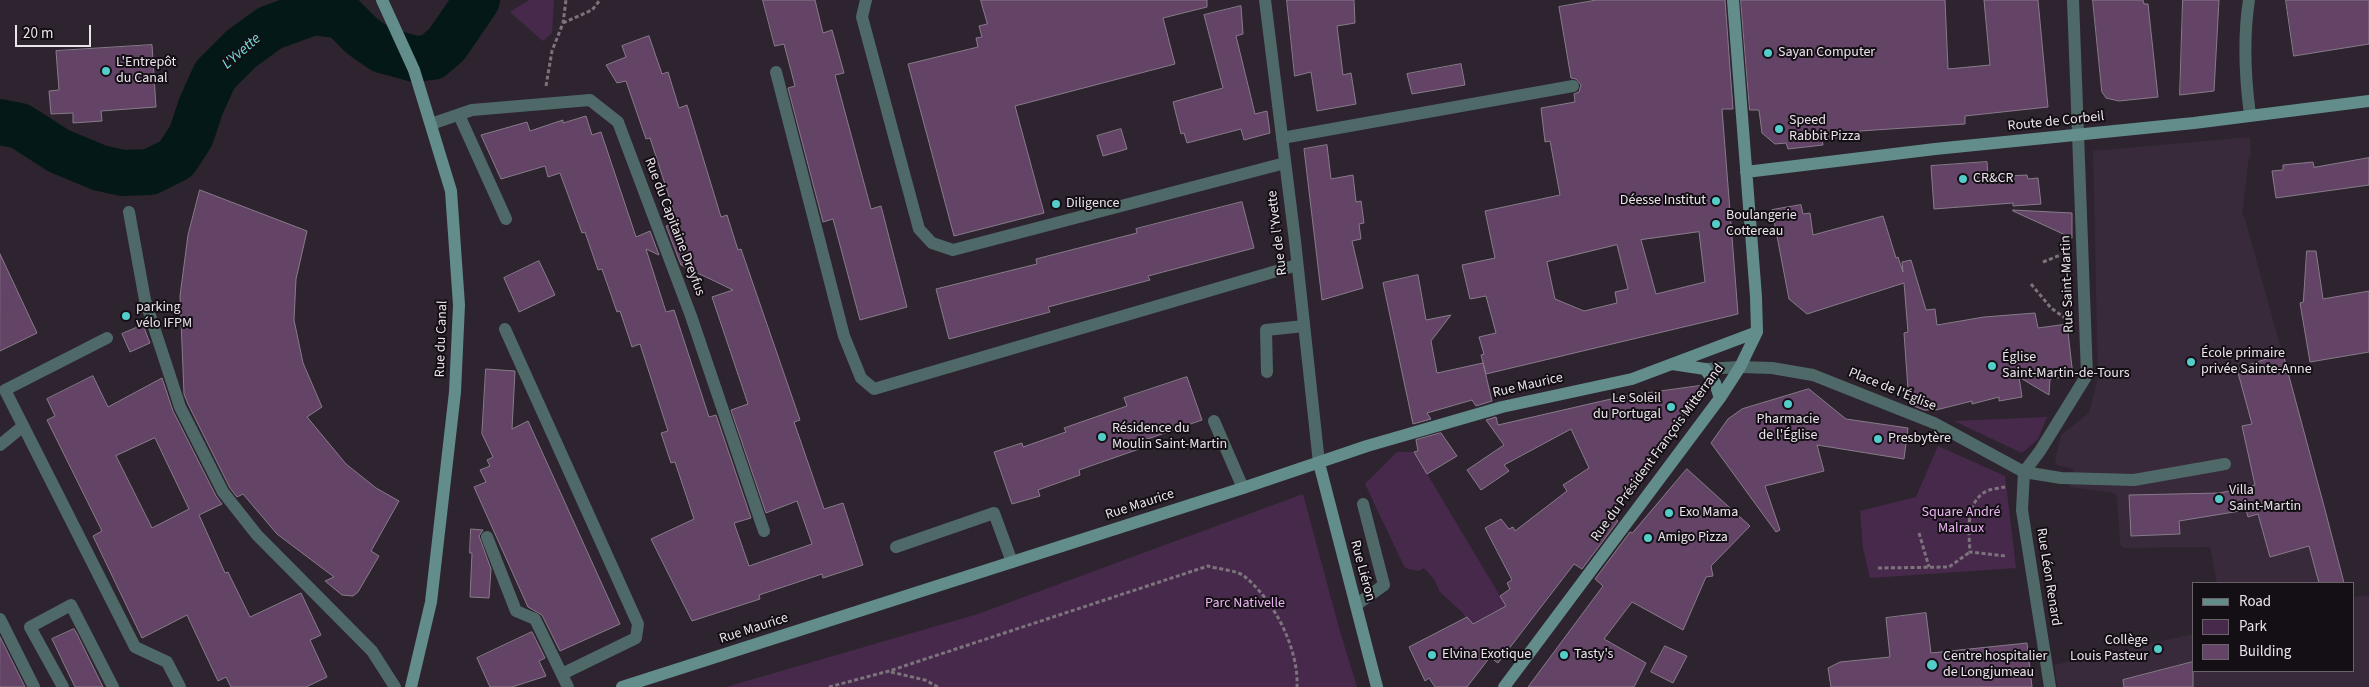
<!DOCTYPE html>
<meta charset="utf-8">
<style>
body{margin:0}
#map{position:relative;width:2369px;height:687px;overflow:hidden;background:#2e242f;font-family:"Source Sans 3",sans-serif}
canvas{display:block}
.legend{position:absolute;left:2192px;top:582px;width:162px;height:90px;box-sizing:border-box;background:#140f14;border:1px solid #6a646a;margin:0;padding:6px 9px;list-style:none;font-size:15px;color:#ebe4ec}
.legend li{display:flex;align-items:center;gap:10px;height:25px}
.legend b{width:25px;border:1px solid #6a646a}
.scale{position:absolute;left:15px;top:25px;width:76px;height:22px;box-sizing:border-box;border:2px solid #ebe4ec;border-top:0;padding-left:6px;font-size:15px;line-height:18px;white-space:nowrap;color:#ebe4ec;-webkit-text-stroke:4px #140f14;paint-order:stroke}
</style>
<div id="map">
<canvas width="2369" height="687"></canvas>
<ul class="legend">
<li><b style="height:6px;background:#628d8b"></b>Road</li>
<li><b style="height:14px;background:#472a4b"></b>Park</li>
<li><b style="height:14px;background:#634467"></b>Building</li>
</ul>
<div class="scale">20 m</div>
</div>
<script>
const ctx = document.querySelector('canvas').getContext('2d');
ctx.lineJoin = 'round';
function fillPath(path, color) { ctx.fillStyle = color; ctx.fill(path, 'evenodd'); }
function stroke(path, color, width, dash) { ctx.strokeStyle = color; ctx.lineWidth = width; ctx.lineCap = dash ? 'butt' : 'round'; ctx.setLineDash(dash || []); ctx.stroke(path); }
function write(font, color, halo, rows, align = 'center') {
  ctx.font = font + ' "Source Sans 3",sans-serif'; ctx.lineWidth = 4; ctx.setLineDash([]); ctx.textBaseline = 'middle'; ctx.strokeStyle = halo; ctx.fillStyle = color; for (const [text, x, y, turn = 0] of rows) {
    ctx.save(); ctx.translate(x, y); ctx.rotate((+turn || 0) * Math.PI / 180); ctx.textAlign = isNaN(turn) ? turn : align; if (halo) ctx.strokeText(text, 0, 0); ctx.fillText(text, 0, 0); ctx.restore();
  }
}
fillPath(new Path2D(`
 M2250 137 2251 156H2249L2242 216H2244L2287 370 2344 583H2217L2210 547 2124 548 2120 544 2117 499 2115 493 2070 487 2074 469 2057 465 2055 460 2061 435 2089 413 2098 378 2093 151Z
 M2369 595V687H2058L2054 665 2193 634V671H2353V597Z`), '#382a3a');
fillPath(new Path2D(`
 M529 0H554L552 33 543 41 510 12Z
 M2047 417 2038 439 2022 453 1954 421Z
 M1938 446 2005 476 2016 568 1870 578 1863 548 1860 511 1916 497Z
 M1397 452H1414L1500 596 1511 607 1470 626 1463 613 1440 592 1434 579 1424 568 1418 571 1405 568 1365 484Z
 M1303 494 1339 628 1357 687H726L978 614Z`), '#472a4b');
stroke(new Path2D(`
 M0 122 20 126 59 151 100 168 123 173 150 172 176 159 191 136 201 106 215 75 241 49 270 28 314 12 342 16 362 36 382 50 415 59 432 57 447 44 477 0`), '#031817', 46);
const building = new Path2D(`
 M763 0H815L823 33 832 30 844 73 835 75 871 209 881 206 907 307 860 320 833 219 823 222 788 88 795 86 784 44 775 46Z
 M981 0H1207V7L1163 18 1175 64 1015 106 1044 213 954 236 908 64 978 47 976 38 982 37 979 26 987 24Z
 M1287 0H1354L1355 23 1337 26 1343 75 1351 73 1356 104 1317 111 1311 72 1295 76Z
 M1597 0H1725L1733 109H1722L1738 314 1486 374 1481 355 1484 354 1479 337 1496 333 1486 296 1470 299 1462 265 1495 258 1485 211 1560 195 1550 141 1545 142 1541 108 1575 102 1574 94 1579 92 1581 85 1576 79 1571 78 1559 7ZM1699 232 1705 282 1656 294 1641 240ZM1617 245 1628 289 1615 292 1617 303 1584 311 1555 299 1547 262Z
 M1741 0H1945L1948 69 1990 65 1984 0H2038L2048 107 1965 116V124L1860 131V136L1822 139 1823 145 1788 149 1786 143 1775 144 1762 133 1759 110H1750Z
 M2093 0H2143L2144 4H2148L2158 97 2119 101 2106 98 2102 92Z
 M2183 0H2219L2214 91 2180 95Z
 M2286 0H2369V44L2294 56Z
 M1241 6 1243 34 1236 36 1255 114 1267 111 1270 133 1244 140 1241 129 1187 143 1184 133 1181 134 1173 102 1223 88 1204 15Z
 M649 36 662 74 668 72 679 108 687 105 721 217 727 215 738 250 741 249 800 420 794 422 824 509 843 503 863 565 823 578 822 574 759 595 760 599 692 621 651 539 694 519 675 462 671 463 661 433 668 431 640 344 632 347 620 311 617 312 602 269 598 270 585 232 582 233 560 173 548 177 545 166 501 179 481 135 527 122 530 131 563 120V123L586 116 592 135 601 132 636 237 650 231 659 255 646 249 666 312 674 310 709 417 716 415 751 518 734 523 749 566 812 544 797 501 766 513 731 410 748 404 712 297 733 290 681 265 666 226 677 221 650 138 646 139 626 81 617 83 606 65 626 57 622 46Z
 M152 45 156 107 101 111 102 121 73 123V113L51 114 49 91 59 90 56 51Z
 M1461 64 1465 85 1412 94 1407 74Z
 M1121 129 1127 149 1103 156 1097 136Z
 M1327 145 1331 179 1353 175 1356 202 1361 201 1364 223 1359 224 1361 239 1352 241 1363 288 1322 300 1304 149Z
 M2369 158V185L2276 198 2272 171 2283 170V165L2313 162 2314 167Z
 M1987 162 1988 177 2027 175 2028 179 2038 178 2041 204 2013 206V203L1934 209 1931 166Z
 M200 190 307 231 296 279 294 320 303 363 322 407 307 417 346 464 376 488 399 501 371 551 379 556 358 592 353 596 342 595 325 581 334 577 277 534 243 494 237 497 230 488 188 404 184 394 180 296 188 235Z
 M1242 202 1254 248 1148 276 1150 280 1048 307 1050 312 949 339 936 289 1037 264 1036 259 1137 233 1136 229Z
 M1801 205 1803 214 1810 213 1813 235 1883 216 1896 258 1898 257 1903 272 1902 262 1911 260 1926 310 1935 309 1937 325 1984 317 2035 313 2038 328 2067 324 2073 376 2050 379 2049 395 2019 377 2022 397 1999 401V397L1972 404V401L1936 410H1924L1909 404 1904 333 1908 332 1904 283 1807 314 1789 299 1772 210Z
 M2013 210 2072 213V238L2013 211Z
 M2307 251H2316L2323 299 2369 291V352L2310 362 2300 303 2303 302Z
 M0 254 37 333 0 351Z
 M539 261 555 295 519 312 504 278Z
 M1418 275 1426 320 1451 315 1431 341 1437 373 1483 363 1492 401 1476 406 1472 400 1427 413 1431 419 1413 424 1383 283Z
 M143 325 150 343 130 352 122 334Z
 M2283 354 2324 506 2344 583H2319L2309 546 2270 557 2258 514 2248 517 2246 510 2179 521 2180 534 2131 536 2129 495 2220 493 2255 485 2242 426 2252 424 2237 369Z
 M486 369 515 371 512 429 528 421 620 624 560 651 542 615 528 607 474 487 486 482 480 470 490 466 487 460 493 457 482 434Z
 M93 376 108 407 162 378 173 411 216 496 222 504 199 515 225 573 228 572 250 617 301 593 321 635 310 640 327 677 306 687H231L226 677 218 681 187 615 142 638 93 536 102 531 47 420 55 416 47 399ZM155 438 189 509 152 528 116 456Z
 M1187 377 1202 420 1139 442 1142 448 1079 470 1080 475 1038 490 1040 496 1012 504 994 452 1022 443 1023 447 1066 432 1064 428 1127 406 1124 398Z
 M1706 385 1609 514 1618 521 1582 569 1574 564 1498 663 1490 657 1467 687H1435L1429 678 1425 681 1409 647 1467 617 1473 624 1506 606 1500 596 1510 589 1507 583 1512 580 1485 528 1501 519 1509 529 1513 527 1515 531 1567 491 1563 485 1589 468 1571 429 1504 465 1509 471 1481 490 1467 470 1504 445 1486 420 1496 417 1498 425 1624 396Z
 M1809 389 1846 419 1908 428 1904 459 1817 445 1824 471 1765 486 1780 530 1776 532 1711 443 1728 419 1742 409Z
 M1441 433 1457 456 1427 474 1414 452 1418 451 1416 440Z
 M1687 469 1750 526 1711 566 1713 576 1706 577 1683 630 1632 602 1604 639 1646 663 1634 687H1528L1603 586 1595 579 1630 532 1632 533Z
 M471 529 483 530 479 536 491 569 489 598 470 597 472 553H470Z
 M1926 613 1931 653 2027 643 2032 687H1831L1828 668 1840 662 1890 657 1886 618Z
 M74 629 77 634 103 687H75L52 639Z
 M532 632 545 658 539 661 546 676 512 687H490L477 658Z
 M0 637 25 687H0Z
 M1665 646 1687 656 1673 683 1651 672Z
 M2193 662V687H2124L2123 680Z`);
fillPath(building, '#634467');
stroke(building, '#877b89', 1);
stroke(new Path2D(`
 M563 23 592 10 600 0
 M546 86 552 51 563 23 566 0
 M2043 262 2063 254
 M2031 284 2051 308 2065 318
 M2005 487C1999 488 1990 489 1985 492 1965 504 1969 533 1970 552L2006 556
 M1919 533 1929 567
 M1878 568 1949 567 1970 552
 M891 672 925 680 938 687
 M829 687 889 671 1208 566C1218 569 1236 570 1244 576 1274 600 1299 649 1297 687`), '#7c737d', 3, [4, 2.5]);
stroke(new Path2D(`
 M866 0 862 17 919 229 932 243 953 250 1285 163
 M776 72 844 336 861 378 874 389 1297 265
 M459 115 506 219
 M1282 138 1573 86
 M129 212 145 300 169 373 180 407 223 492 257 535 372 651 395 687
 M505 329 638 624 636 638 562 674
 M107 338 5 390 135 647 167 662 180 687
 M1705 369 1740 367
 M1267 372 1266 330 1304 326
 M1214 421 1243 488
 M0 445 22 427
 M2024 472 2061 478 2134 480 2225 464
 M487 537 516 611 535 619 568 687
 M896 547 994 513 1012 562
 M1356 605 1384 585 1363 504
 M0 619 34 687
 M63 687 30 627 71 605 113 687`), '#4e6967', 12);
stroke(new Path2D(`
 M1265 0 1295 241 1319 463
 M2249 0C2243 38 2245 77 2250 115
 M431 124 472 110 590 100 618 122 691 316 764 531
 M1740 367 1772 368 1813 375 1934 423 2024 472
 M2024 472 2040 451 2087 375 2073 0
 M2024 472 2022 510 2050 687`), '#4e6967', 12);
stroke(new Path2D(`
 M382 0 414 70 451 191 459 305 455 392 431 602 411 687
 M1746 172 1935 149 2194 123 2369 101
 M1672 364 1705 369 1715 383 1720 398
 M1319 463 1377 687
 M622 687 1243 488 1367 446 1502 407 1632 379 1757 332
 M1504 687 1720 398 1740 367 1757 332 1756 297 1733 0`), '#628d8b', 12);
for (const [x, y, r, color] of [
 [1768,53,5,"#53cdca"],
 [106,71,5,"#53cdca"],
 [1779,129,5,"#53cdca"],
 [1963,179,5,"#53cdca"],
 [1716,201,5,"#53cdca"],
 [1056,204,5,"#53cdca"],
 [1716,224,5,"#53cdca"],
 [126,316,5,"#53cdca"],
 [2191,362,5,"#53cdca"],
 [1992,366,5,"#53cdca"],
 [1788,404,5,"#53cdca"],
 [1671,407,5,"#53cdca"],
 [1102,437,5,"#53cdca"],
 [1878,439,5,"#53cdca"],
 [2219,499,5,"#53cdca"],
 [1669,513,5,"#53cdca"],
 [1648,538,5,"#53cdca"],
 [2158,649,5,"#53cdca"],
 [1432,655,5,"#53cdca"],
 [1564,655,5,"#53cdca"],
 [1932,665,6,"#53cdca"]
]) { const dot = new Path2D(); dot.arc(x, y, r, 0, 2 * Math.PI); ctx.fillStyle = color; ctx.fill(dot); stroke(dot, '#140f14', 2); }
write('14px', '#ebe4ec', '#140f14', [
 ["Sayan Computer",1778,53],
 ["L'Entrepôt",116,63],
 ["du Canal",116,79],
 ["Speed",1789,121],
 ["Rabbit Pizza",1789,137],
 ["CR&CR",1973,179],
 ["Déesse Institut",1706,201,"right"],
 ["Diligence",1066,204],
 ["Boulangerie",1726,216],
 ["Cottereau",1726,232],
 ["parking",136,308],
 ["vélo IFPM",136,324],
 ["École primaire",2201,354],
 ["privée Sainte-Anne",2201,370],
 ["Église",2002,358],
 ["Saint-Martin-de-Tours",2002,374],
 ["Le Soleil",1661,399,"right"],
 ["du Portugal",1661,415,"right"],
 ["Pharmacie",1788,420,"center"],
 ["de l'Église",1788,436,"center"],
 ["Résidence du",1112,429],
 ["Moulin Saint-Martin",1112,445],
 ["Presbytère",1888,439],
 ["Villa",2229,491],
 ["Saint-Martin",2229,507],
 ["Exo Mama",1679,513],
 ["Amigo Pizza",1658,538],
 ["Collège",2148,641,"right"],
 ["Louis Pasteur",2148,657,"right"],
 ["Elvina Exotique",1442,655],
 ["Tasty's",1574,655],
 ["Centre hospitalier",1943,657],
 ["de Longjumeau",1943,673]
], 'left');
write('14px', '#ebe4ec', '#140f14', [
 ["Route de Corbeil",2056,122,-6],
 ["Rue du Capitaine Dreyfus",674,227,69],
 ["Rue de l'Yvette",1278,233,-97],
 ["Rue Saint-Martin",2068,284,-92],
 ["Rue du Canal",442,339,-88],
 ["Rue Maurice",1528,386,-13],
 ["Place de l'Église",1892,390,22],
 ["Rue du Président François Mitterrand",1658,453,-54],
 ["Rue Maurice",1140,505,-18],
 ["Rue Liéron",1362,571,75],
 ["Rue Léon Renard",2048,577,81],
 ["Rue Maurice",754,629,-18]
]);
write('14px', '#eab5f1', '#140f14', [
 ["Square André",1961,513],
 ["Malraux",1961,529],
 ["Parc Nativelle",1245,604]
]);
write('italic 15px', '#74dedb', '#140f14', [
 ["L'Yvette",242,52,-41]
]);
</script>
